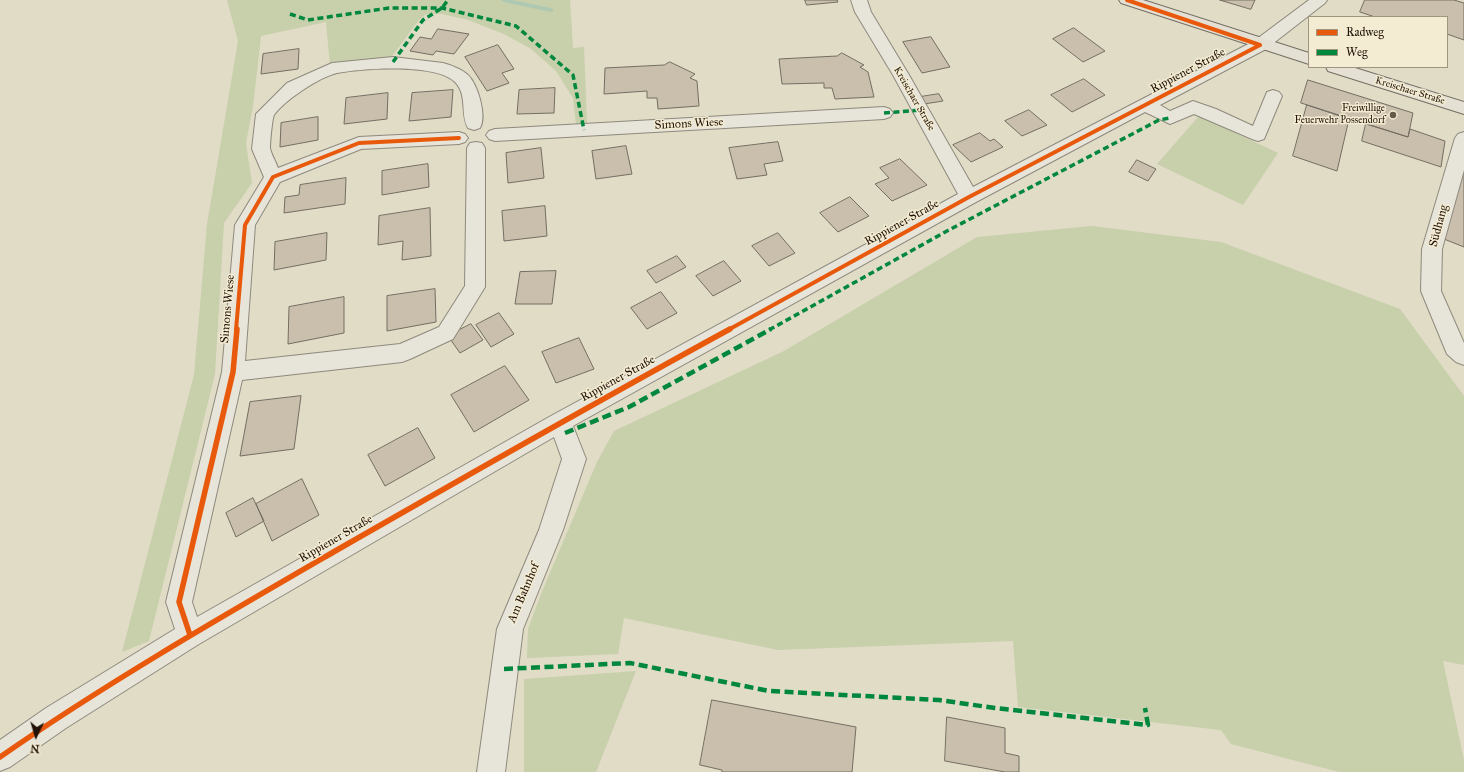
<!DOCTYPE html>
<meta charset="utf-8">
<style>
body{margin:0}
#map{position:relative;width:1464px;height:772px;overflow:hidden;background:#e1dcc6;font-family:"IM FELL Great Primer",serif}
canvas{display:block}
.legend{position:absolute;left:1308px;top:16px;width:140px;height:52px;box-sizing:border-box;background:#f3ecd2;border:1px solid #9f9581;margin:0;padding:5px 7px;list-style:none;font-size:12px;color:#221207}
.legend li{display:flex;align-items:center;gap:8px;height:20px}
.legend b{width:20px;border:1px solid #9f9581}
.north{position:absolute;left:16px;top:716px;width:40px;height:40px;-webkit-text-stroke:3px #f3ecd2;paint-order:stroke;rotate:185deg;font-size:11px;font-weight:700;line-height:16px;text-align:center;color:#221207}
.north::after{content:'';display:block;margin:auto;width:14px;height:18px;background:#221207;clip-path:polygon(50% 0,100% 100%,50% 72%,0 100%)}
</style>
<div id="map">
<canvas width="1464" height="772"></canvas>
<ul class="legend">
<li><b style="height:5px;background:#e8590c"></b>Radweg</li>
<li><b style="height:5px;background:#00873e"></b>Weg</li>
</ul>
<div class="north">N</div>
</div>
<script>
const ctx = document.querySelector('canvas').getContext('2d');
ctx.lineJoin = 'round';
function fillPath(path, color) { ctx.fillStyle = color; ctx.fill(path, 'evenodd'); }
function stroke(path, color, width, dash) { ctx.strokeStyle = color; ctx.lineWidth = width; ctx.lineCap = dash ? 'butt' : 'round'; ctx.setLineDash(dash || []); ctx.stroke(path); }
function write(font, color, halo, rows, align = 'center') {
  ctx.font = font + ' "IM FELL Great Primer",serif'; ctx.lineWidth = 3; ctx.setLineDash([]); ctx.textBaseline = 'middle'; ctx.strokeStyle = halo; ctx.fillStyle = color; for (const [text, x, y, turn = 0] of rows) {
    ctx.save(); ctx.translate(x, y); ctx.rotate((+turn || 0) * Math.PI / 180); ctx.textAlign = isNaN(turn) ? turn : align; if (halo) ctx.strokeText(text, 0, 0); ctx.fillText(text, 0, 0); ctx.restore();
  }
}
fillPath(new Path2D(`
 M227 0H570L573 48 584 47 587 123 576 124 573 98 556 71 531 49 504 34 468 20 442 14H426L419 20 390 59 330 66 326 22 261 36 253 106 246 143 252 183 224 223 215 374 149 641 122 652 194 375 207 224 238 41Z
 M1199 116 1278 153 1243 205 1157 164Z
 M1092 226 1221 242 1400 309 1464 396V665L1443 661 1464 760V772H1339L1231 744 1221 730 1018 707 1013 641 778 650 624 618 618 654 527 658 528 629 541 594 597 462 614 431 784 351 977 237Z
 M636 671 596 772H524V679Z`), '#c7cfab');
fillPath(new Path2D(`
 M501 0H512L551 8 554 10 551 12 504 2Z`), '#afc8b2');
const building = new Path2D(`
 M805 0H837L838 2 807 5Z
 M1220 0H1255L1251 9Z
 M1365 0H1454L1464 3V40L1447 34V17H1375L1360 12Z
 M1074 28 1105 51 1083 62 1053 39Z
 M438 29 469 34 454 54 436 51 433 55 410 51 420 37 431 39Z
 M931 37 950 67 922 73 903 42Z
 M498 45 514 69 502 73 509 83 487 91 465 57Z
 M299 49 298 69 261 74 263 54Z
 M842 53 864 65 860 67 868 72 874 97 835 99 832 88H824V83L782 84 779 59 837 56Z
 M670 62 695 74 690 78 697 81 699 106 658 109 657 98H647V91L604 94 605 68 664 65Z
 M1084 79 1105 95 1072 112 1051 95Z
 M1308 80 1413 113 1408 137 1301 103Z
 M555 88 554 113 517 114 519 90Z
 M453 90 451 117 409 121 412 93Z
 M388 93 387 119 344 124 346 98Z
 M939 94 943 101 924 104 920 97Z
 M1307 105 1349 119 1337 171 1293 156Z
 M1029 110 1047 125 1022 136 1005 121Z
 M318 117V140L280 147 281 123Z
 M1366 124 1408 137 1410 129 1445 141 1441 167 1362 141Z
 M980 133 990 141 994 139 1003 147 971 162 953 145Z
 M778 142 783 161 764 164 767 175 737 179 729 148Z
 M626 146 632 174 596 179 592 151Z
 M541 148 544 178 508 183 506 153Z
 M900 159 927 185 892 201 875 184 889 178 880 168Z
 M1137 160 1156 169 1148 181 1129 172Z
 M428 164 429 187 382 195V171Z
 M1464 168V247L1444 239Z
 M346 178 345 204 284 213 285 197 299 195 300 185Z
 M850 197 869 216 838 232 820 213Z
 M545 206 547 236 504 241 502 211Z
 M430 208 431 256 402 260 403 241 378 245 379 216Z
 M327 233 326 260 274 270 275 242Z
 M778 233 795 253 769 266 752 246Z
 M677 256 686 267 656 283 647 271Z
 M724 261 741 281 713 296 696 276Z
 M556 271 552 304H515L520 272Z
 M435 289 436 322 387 331V296Z
 M661 292 677 313 647 329 631 308Z
 M344 297V333L288 344 289 307Z
 M499 313 514 334 491 347 476 325Z
 M471 324 483 340 460 353 448 336Z
 M579 338 594 369 556 383 542 352Z
 M505 366 529 400 474 432 451 395Z
 M301 396 294 449 240 456 250 402Z
 M418 428 435 458 385 486 368 455Z
 M302 479 319 515 272 541 256 504Z
 M253 498 264 521 236 537 226 513Z
 M712 700 856 727 852 772H722V770L700 765Z
 M947 717 1005 728V753L1019 756V772H1005L945 761Z`);
fillPath(building, '#cabeac');
stroke(building, '#736e62', 1);
const minor = new Path2D(`
 M851 0H867L871 12 909 75 973 187 1254 41 1309 0H1327L1325 3 1266 49 1160 105 1170 111 1193 101 1216 109 1253 126 1267 92 1273 90 1279 92 1282 96 1264 139 1258 141 1252 139 1194 114 1170 124 1145 112 976 202 573 426 586 459 563 530 523 629 505 772H477L497 629 539 530 562 459 554 437 199 644 66 728 10 767 0 771V740L46 708 175 629 166 602 222 372 235 225 264 177 252 149 256 114 287 83 332 63 393 57 443 63C451 65 463 70 468 75 478 85 487 116 480 128L474 130 468 128C460 115 468 95 455 82 436 63 363 68 337 73 319 77 284 101 274 115 272 119 270 143 270 148 271 154 276 162 278 168L359 137 459 132 465 134 468 138 465 142 459 144 361 149 280 182 255 225 245 361 400 344 439 327 465 286 467 148 470 143 476 142 482 143 485 148V287L453 339 410 359 402 362 242 380 192 602 197 617 549 417 958 194 893 75 855 12Z
 M884 107 890 109 893 113 890 117 884 119 495 141 489 139 486 135 489 131 495 129Z
 M1464 132V170L1442 249 1441 291 1464 343V365L1456 362 1447 354 1421 291 1422 249 1455 138 1458 134Z`);
const major = new Path2D(`
 M1119 0H1143L1309 53V64L1121 3Z
 M1326 67H1352L1464 102V114L1328 71Z`);
stroke(minor, '#8e897c', 2);
stroke(major, '#736e62', 2);
fillPath(minor, '#e7e4da');
fillPath(major, '#e4e0d3');
stroke(new Path2D(`
 M290 14 308 20 389 8H442L516 26 573 75 584 130
 M393 62 423 20 442 8 448 0
 M884 113 920 110
 M769 330 947 231 1159 120 1170 118`), '#00873e', 3.5, [6, 3.5]);
stroke(new Path2D(`
 M565 433 629 407 771 329
 M504 669 630 663 769 691 939 700 995 708 1148 725 1145 708`), '#00873e', 4.5, [9, 4.5]);
stroke(new Path2D(`
 M1127 0 1260 45
 M236 330 245 225 273 177 359 143 459 138
 M728 330 969 197 1260 45`), '#e8590c', 4);
stroke(new Path2D(`
 M190 635 179 602 233 372 237 329
 M0 757C108 682 223 616 337 550 468 475 598 401 730 329`), '#e8590c', 5.5);
for (const [x, y, r, color] of [
 [1393,115,4,"#65594a"]
]) { const dot = new Path2D(); dot.arc(x, y, r, 0, 2 * Math.PI); ctx.fillStyle = color; ctx.fill(dot); stroke(dot, '#f3ecd2', 1.5); }
write('10px', '#221207', '#f3ecd2', [
 ["Kreischaer Straße",1410,91,17],
 ["Kreischaer Straße",914,99,60]
]);
write('10px', '#221207', '#f3ecd2', [
 ["Freiwillige",1385,109],
 ["Feuerwehr Possendorf",1385,121]
], 'right');
write('12px', '#221207', '#f3ecd2', [
 ["Rippiener Straße",1188,71,-28],
 ["Simons Wiese",689,124,-3],
 ["Rippiener Straße",902,223,-29],
 ["Südhang",1439,226,-75],
 ["Simons Wiese",228,309,-85],
 ["Rippiener Straße",618,379,-29],
 ["Rippiener Straße",336,539,-30],
 ["Am Bahnhof",524,593,-67]
]);
</script>
